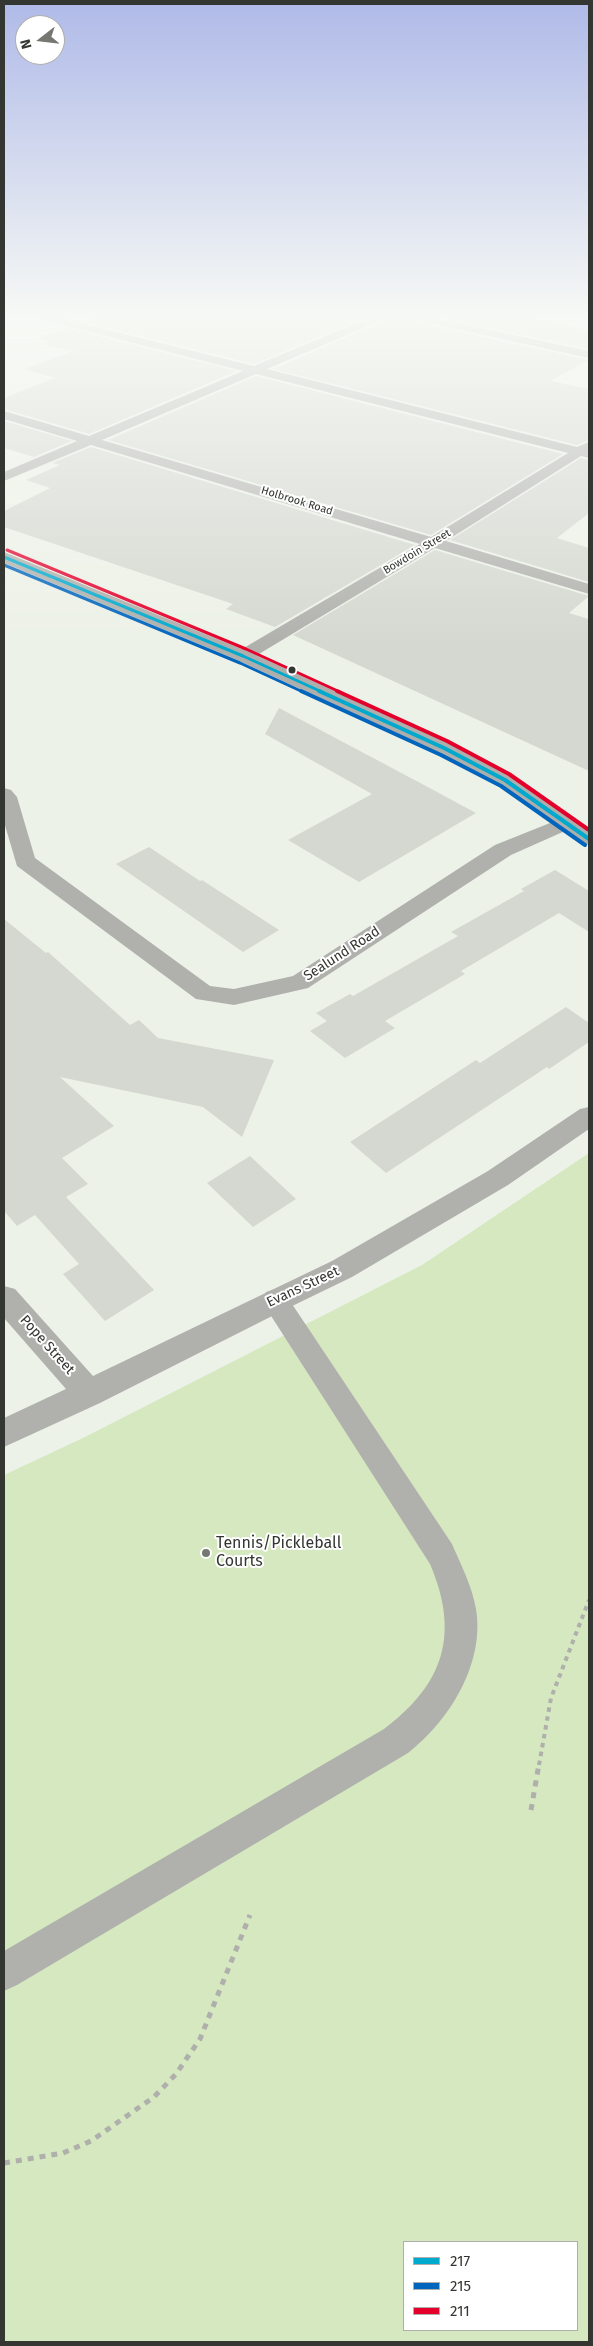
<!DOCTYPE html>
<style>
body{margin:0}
#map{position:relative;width:593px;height:2346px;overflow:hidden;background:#edf2e8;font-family:"Fira Sans",sans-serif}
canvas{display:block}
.frame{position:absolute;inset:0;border:5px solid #343731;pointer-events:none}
.legend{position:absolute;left:403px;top:2241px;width:175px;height:90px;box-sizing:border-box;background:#fff;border:1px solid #aeafad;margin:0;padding:6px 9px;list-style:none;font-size:15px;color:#343731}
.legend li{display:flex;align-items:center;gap:10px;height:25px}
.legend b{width:25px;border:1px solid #aeafad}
.north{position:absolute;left:15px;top:15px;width:50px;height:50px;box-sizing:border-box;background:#fff;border:1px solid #aeafad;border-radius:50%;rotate:254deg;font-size:14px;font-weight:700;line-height:20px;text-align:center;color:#343731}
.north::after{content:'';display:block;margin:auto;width:18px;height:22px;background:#757871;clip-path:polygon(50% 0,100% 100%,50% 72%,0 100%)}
</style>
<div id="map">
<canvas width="593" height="2346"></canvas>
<div class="frame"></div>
<ul class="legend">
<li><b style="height:6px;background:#00a9ce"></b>217</li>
<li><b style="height:6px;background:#0065bd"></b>215</li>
<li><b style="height:6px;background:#e4002b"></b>211</li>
</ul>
<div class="north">N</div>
</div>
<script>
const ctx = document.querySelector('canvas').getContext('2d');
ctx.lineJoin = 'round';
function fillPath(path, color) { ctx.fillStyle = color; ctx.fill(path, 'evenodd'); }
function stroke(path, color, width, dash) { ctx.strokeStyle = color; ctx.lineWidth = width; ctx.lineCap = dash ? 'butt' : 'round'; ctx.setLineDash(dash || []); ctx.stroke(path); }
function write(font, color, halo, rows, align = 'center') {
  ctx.font = font + ' "Fira Sans",sans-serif'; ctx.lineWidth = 4; ctx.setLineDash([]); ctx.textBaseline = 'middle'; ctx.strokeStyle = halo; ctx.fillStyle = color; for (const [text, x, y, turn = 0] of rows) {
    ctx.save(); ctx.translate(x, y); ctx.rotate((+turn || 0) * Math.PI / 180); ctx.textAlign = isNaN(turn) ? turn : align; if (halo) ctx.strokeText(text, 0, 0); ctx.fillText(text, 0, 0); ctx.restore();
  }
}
fillPath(new Path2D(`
 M589 1153V2342H4V1475L85 1437 422 1265ZM404 2242H577V2330H404Z`), '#d5e8c0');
fillPath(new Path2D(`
 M98 317H367L254 364 84 322Z
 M387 317H408L415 322 589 360 550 381 589 389V440L577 445 273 369 385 321Z
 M437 317H527L589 330V349Z
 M67 328 237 371 89 434 4 409V398L55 378 24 369 73 351 43 344 49 342 37 339Z
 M256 376 563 454 431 535 108 440Z
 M4 421 72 441 34 457 4 448Z
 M91 447 415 545 275 627 226 609 233 604 4 527V511L50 488 26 480 60 465 52 463Z
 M581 458 589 460V513L557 538 589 548V582L450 540Z
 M435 550 589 596 569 613 589 619V771L293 635Z
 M279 708 424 785 476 813 359 882 288 840 372 794 265 734Z
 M149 847 200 881 202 880 279 930 243 952 116 864Z
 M555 870 589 891V932L559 913 461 971 465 974 385 1021 395 1028 345 1058 310 1031 327 1021 316 1013 350 994 353 996 458 936 451 932 524 891 521 889Z
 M4 919 46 953 48 952 130 1025 139 1020 158 1038 274 1060 242 1137 203 1107 60 1077 114 1126 62 1158 88 1184 66 1197 154 1290 105 1321 63 1274 79 1264 35 1215 17 1226 4 1211Z
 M566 1007 589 1023V1042L549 1069 547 1067 386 1173 350 1142 476 1060 480 1063Z
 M250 1156 296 1199 253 1227 207 1183Z`), '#d4d8d0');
stroke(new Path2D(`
 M539 1765 551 1698 589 1600`), '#afafac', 4, [4.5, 4.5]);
stroke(new Path2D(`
 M531 1810 539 1764
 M4 2163 63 2153 91 2141 154 2097 176 2074 200 2039 250 1915`), '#afafac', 5, [6, 6]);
fillPath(new Path2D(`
 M275 1289 284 1292 452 1544C461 1565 472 1586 476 1609 485 1664 449 1721 408 1753L17 1985 4 1991V1951L384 1729C444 1684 460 1634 430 1564L266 1308 262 1300 266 1292Z`), '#b0b0ad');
fillPath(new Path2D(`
 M39 317H56L254 366 371 317H385L384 319 267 369 577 447 589 442V458L581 456 446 541 589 584V594L435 548 249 660H237L234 656 237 652 420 544 91 445 4 481V472L77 441 4 419V411L89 436 243 371 40 319ZM256 374 568 453 431 537 102 440Z
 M410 317H429L589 351V358L415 320Z
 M4 788 11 790 17 797 35 858 210 986 234 989 293 976 495 845 560 819 567 817 574 819 577 823 574 827 511 855 308 988 234 1005 196 999 17 866 4 822Z
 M589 1107V1129L508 1185 352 1277 286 1309 100 1403 4 1447V1418L66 1389 4 1318V1286L15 1289 93 1376 332 1261 488 1171 580 1109Z`), '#b0b0ad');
fillPath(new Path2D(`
 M4 552 249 652 451 744 512 776 589 830V845L582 843 498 784 437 752 237 660 4 563Z`), '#aeafac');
stroke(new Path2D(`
 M4 557 243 656 322 692`), '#00a9ce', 3);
stroke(new Path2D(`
 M319 691 444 748 505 780 589 839`), '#00a9ce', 4);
stroke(new Path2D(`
 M4 565 240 663 303 692`), '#0065bd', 3);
stroke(new Path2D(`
 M301 691 441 755 501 786 585 845`), '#0065bd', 4);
stroke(new Path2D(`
 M7 550 246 649 340 692`), '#e4002b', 3);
stroke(new Path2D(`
 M337 691 447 741 509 774 589 830`), '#e4002b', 4);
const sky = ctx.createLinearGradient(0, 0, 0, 645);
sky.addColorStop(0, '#afbae8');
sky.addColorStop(0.49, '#f7f9f5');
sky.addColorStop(1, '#f7f9f500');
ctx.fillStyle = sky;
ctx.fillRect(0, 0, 593, 645);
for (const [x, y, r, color] of [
 [292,670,4.5,"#343731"],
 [206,1553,5,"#757871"]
]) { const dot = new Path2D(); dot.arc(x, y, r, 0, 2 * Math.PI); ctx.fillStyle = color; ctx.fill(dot); stroke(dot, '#fff', 2); }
write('11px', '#343731', '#fff', [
 ["Holbrook Road",297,501,17],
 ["Bowdoin Street",417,552,-31]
]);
write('14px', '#343731', '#fff', [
 ["Sealund Road",342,954,-33],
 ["Evans Street",303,1287,-25],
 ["Pope Street",47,1345,48]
]);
write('16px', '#343731', '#fff', [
 ["Tennis/Pickleball",216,1544],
 ["Courts",216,1562]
], 'left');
</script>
